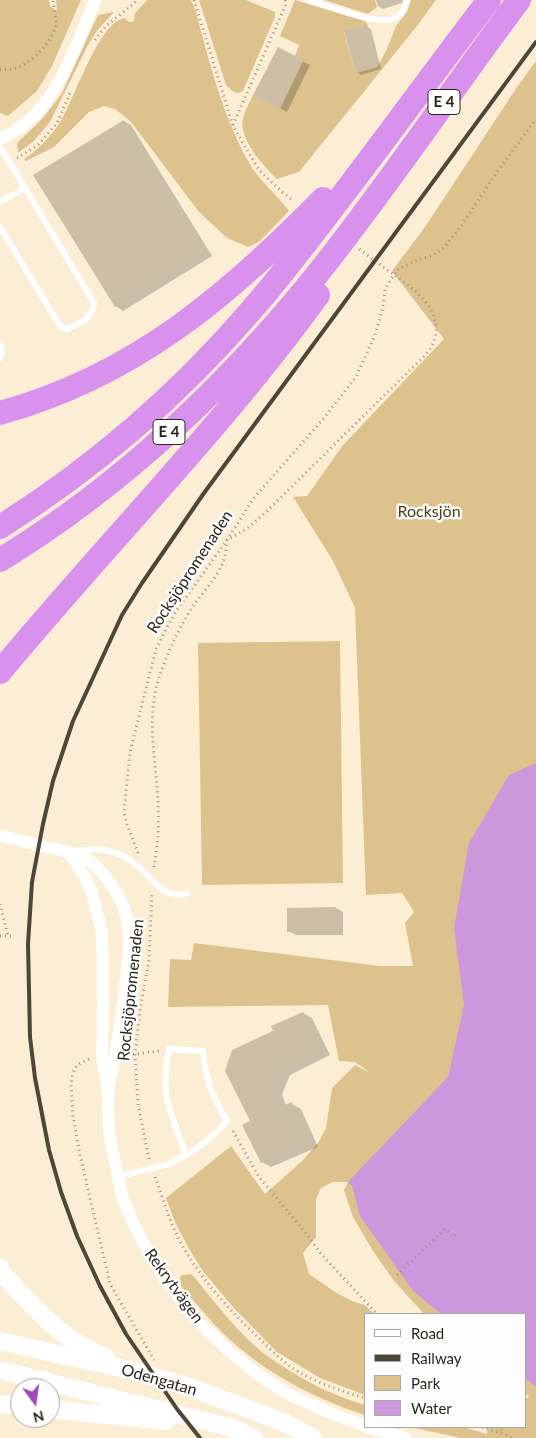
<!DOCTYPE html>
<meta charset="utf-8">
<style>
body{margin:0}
#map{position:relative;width:536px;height:1438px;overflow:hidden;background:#fceed4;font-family:Lato,sans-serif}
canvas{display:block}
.legend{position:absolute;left:364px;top:1313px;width:162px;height:115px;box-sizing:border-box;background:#fdfdfd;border:1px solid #a9a7a3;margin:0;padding:6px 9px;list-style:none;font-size:15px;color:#2a251b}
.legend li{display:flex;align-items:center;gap:10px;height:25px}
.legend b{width:25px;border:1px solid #a9a7a3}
.north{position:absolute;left:10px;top:1378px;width:50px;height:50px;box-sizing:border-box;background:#fdfdfd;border:1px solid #a9a7a3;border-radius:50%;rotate:166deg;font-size:14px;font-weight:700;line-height:20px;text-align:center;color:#2a251b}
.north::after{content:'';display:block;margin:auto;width:18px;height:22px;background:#a04ab8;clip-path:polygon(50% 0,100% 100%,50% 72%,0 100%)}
</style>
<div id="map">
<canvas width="536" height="1438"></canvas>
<ul class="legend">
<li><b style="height:6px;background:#fff"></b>Road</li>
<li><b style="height:6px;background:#4d473a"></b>Railway</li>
<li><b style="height:14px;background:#dec28d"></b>Park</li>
<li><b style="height:14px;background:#cd97dd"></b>Water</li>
</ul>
<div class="north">N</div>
</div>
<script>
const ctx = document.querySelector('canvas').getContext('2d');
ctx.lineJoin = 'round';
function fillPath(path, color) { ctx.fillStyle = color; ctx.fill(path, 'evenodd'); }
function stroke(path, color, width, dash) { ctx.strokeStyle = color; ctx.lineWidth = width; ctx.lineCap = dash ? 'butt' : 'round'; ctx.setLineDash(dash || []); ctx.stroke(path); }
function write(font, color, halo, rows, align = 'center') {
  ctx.font = font + ' Lato,sans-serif'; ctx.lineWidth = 5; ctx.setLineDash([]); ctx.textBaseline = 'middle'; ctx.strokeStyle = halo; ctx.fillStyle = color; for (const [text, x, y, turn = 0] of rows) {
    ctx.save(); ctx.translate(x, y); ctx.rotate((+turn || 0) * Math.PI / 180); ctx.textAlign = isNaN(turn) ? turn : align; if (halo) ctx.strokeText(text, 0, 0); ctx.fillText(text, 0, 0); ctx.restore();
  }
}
fillPath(new Path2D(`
 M0 0H49L50 6 57 11 56 0H81L52 66 37 91 8 116 0 113Z
 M147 0H191L195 9C209 60 222 114 248 161 258 180 276 193 289 211L260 241 248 247 227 238 199 212 131 122 115 109 104 106 89 112 54 147 26 161 24 159C38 150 49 138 59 124 74 102 98 21 125 18 128 22 130 23 134 21L135 13Z
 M199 0H246L275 12V17L243 91C236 96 231 90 226 85Z
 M295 0 365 21 368 25 367 28 363 26 344 32 356 73 377 67 386 51 396 26 407 12 411 0H436L417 26 299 172 277 179C263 166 238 138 243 118 245 110 250 102 253 95L280 108 303 61 295 56 299 45 280 36Z
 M324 0H375L377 7 368 14Z
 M114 12 96 32 88 45 50 122 33 142 18 153 17 143 20 140 42 119 61 95 98 15Z
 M536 61V1438H461L410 1427H463L487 1434 488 1427H525V1400L529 1396 525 1394V1314H424L394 1281 373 1251 353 1217 344 1190 348 1182H333L321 1188 316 1199V1237L303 1253 309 1274 335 1292 352 1301 365 1305 374 1314H365V1395L320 1378 277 1352 232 1306 202 1270 188 1247 175 1222 166 1198 231 1146 265 1194 302 1161 318 1143 326 1128 332 1088 355 1065 370 1073 355 1062 339 1061 328 1005 168 1007 170 959 191 960 194 943 380 966H413L405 923 414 912 402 893 366 895 355 608 333 561 293 497 307 496 343 445 444 339 392 271 425 227 517 87Z
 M340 641 343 883 202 885 198 643Z
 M191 1274 195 1278C216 1304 237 1331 262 1352 268 1357 275 1361 281 1365 309 1384 333 1395 365 1405V1415C309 1397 254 1367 214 1324 202 1311 192 1298 181 1286L180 1278 182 1275Z`), '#dec28d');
fillPath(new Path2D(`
 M536 763V1387L525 1378V1314H441L413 1291 360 1216 352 1186 348 1182 448 1077 464 1005 454 928 469 843 509 775Z`), '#cd97dd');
fillPath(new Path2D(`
 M376 0H404L405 2 383 9 378 6Z
 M366 26 371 29 381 69 361 75 357 72Z
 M278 49 310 65 287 112 262 99Z
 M124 121 131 125 212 256 123 311 116 306Z
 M336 908 343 912V935H296L288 931Z
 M303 1013 312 1018 330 1055 290 1075 282 1094 286 1106 292 1104 301 1109 318 1147 271 1167 262 1162 251 1122 274 1032Z`), '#0003');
fillPath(new Path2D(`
 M366 25 377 67 356 73 344 31Z
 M278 47 303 60 280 109 253 95Z
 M124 120 205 251 115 307 33 175Z
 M336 907V932H287V908Z
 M303 1012 322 1049 281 1070 273 1089 280 1107 292 1102 309 1142 261 1163 242 1125 250 1121 225 1071 232 1050 273 1031 271 1026Z`), '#cdbfa6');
stroke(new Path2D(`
 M194 0 233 126 259 170 282 192 294 201
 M95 40 105 27 138 0
 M0 70C4 69 8 70 12 69 30 66 54 41 56 23 56 16 54 7 53 0
 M233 125 286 4 285 0
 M17 158 38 145 57 123 70 93
 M138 853 126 822 124 812 130 752 156 649 166 629 177 610 227 540 253 499 324 418 356 377 375 335 383 307 385 289 397 270 413 262 433 255 444 248 461 226 497 172 536 119
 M154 867C158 846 159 823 158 802 156 761 146 718 159 678 167 653 179 628 193 606 203 592 217 578 223 562 226 555 226 547 227 540L248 528 266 512 409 371C418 362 432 351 435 338 442 309 414 289 393 274 382 266 371 258 359 249
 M0 904 8 936
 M0 936H15
 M128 1055 159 1051
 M89 1059 77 1065 73 1073 71 1084 73 1116 80 1155 110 1284 154 1360
 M233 1131 259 1177 305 1232 322 1255 377 1314
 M149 1159 138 1104 135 1055 140 1009 149 960 152 893
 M155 1177C163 1198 169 1221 180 1241 200 1279 231 1312 262 1341 271 1350 281 1360 291 1367 311 1381 341 1391 365 1398
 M397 1275 445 1229 453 1237 458 1233
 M482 1427 507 1435 512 1438
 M497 1427 505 1433`), '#9b927f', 3, [1, 4]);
stroke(new Path2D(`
 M308 0C329 6 365 21 387 20 397 20 406 10 406 0
 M0 148 10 163 94 303C91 321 82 322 67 329L60 326 0 227
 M0 202 25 188
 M0 344 2 348 0 358
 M76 851C106 846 126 852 147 875 154 882 161 891 172 894 176 895 182 894 187 894
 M169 1049 203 1051C204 1077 214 1099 227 1121 215 1135 202 1146 186 1155 179 1135 169 1113 166 1092 164 1077 167 1063 169 1049Z
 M117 1177 169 1164 186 1155`), '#fff', 6);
stroke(new Path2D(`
 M0 139C10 134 21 128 29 120 61 93 79 38 95 0
 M0 836C13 838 24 842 37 845 53 849 73 851 88 860 102 869 118 892 124 908 133 935 127 967 124 995 120 1025 116 1055 109 1085
 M69 853 85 877 92 893 102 933 103 1003 102 1057 108 1089 109 1133 122 1196 134 1225 150 1255 171 1287 195 1319 228 1350 257 1374 288 1394 333 1414 365 1426
 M366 1427 406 1438`), '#fff', 12);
stroke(new Path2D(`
 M0 1268 2 1273C25 1298 47 1323 75 1342 84 1348 96 1353 106 1358
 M0 1341 133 1371 189 1387 283 1422 313 1438
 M0 1370 229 1427 254 1438
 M0 1404 20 1406
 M50 1409 166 1421`), '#fff', 18);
stroke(new Path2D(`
 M0 413C134 376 228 296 323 199
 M0 527C92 469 177 396 248 314 279 279 307 242 335 205 387 137 437 68 489 0
 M0 560C121 486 226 387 315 277 387 187 450 92 519 0
 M0 672C105 545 222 428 318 295`), '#d991ee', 24);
stroke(new Path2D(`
 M200 1438 177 1409 126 1334 100 1286 77 1236 61 1192 49 1150 35 1078 30 1037 28 944 32 882 43 824 53 781 73 721 122 615 142 583 204 493 536 42`), '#4d473a', 4);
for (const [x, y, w] of [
 [444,102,32],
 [169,432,32]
]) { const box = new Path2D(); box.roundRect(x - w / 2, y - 12.5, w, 25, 4); ctx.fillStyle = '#fdfdfd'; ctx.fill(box); stroke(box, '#2a251b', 1); }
write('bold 15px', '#2a251b', null, [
 ["E 4",444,102],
 ["E 4",169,432]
]);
write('16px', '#503e1a', '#fdfdfd', [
 ["Rocksjön",429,512]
]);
write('16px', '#2a251b', '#fdfdfd', [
 ["Rocksjöpromenaden",190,572,-57],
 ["Rocksjöpromenaden",131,990,-84],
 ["Rekrytvägen",174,1286,54],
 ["Odengatan",159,1380,16]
]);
</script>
